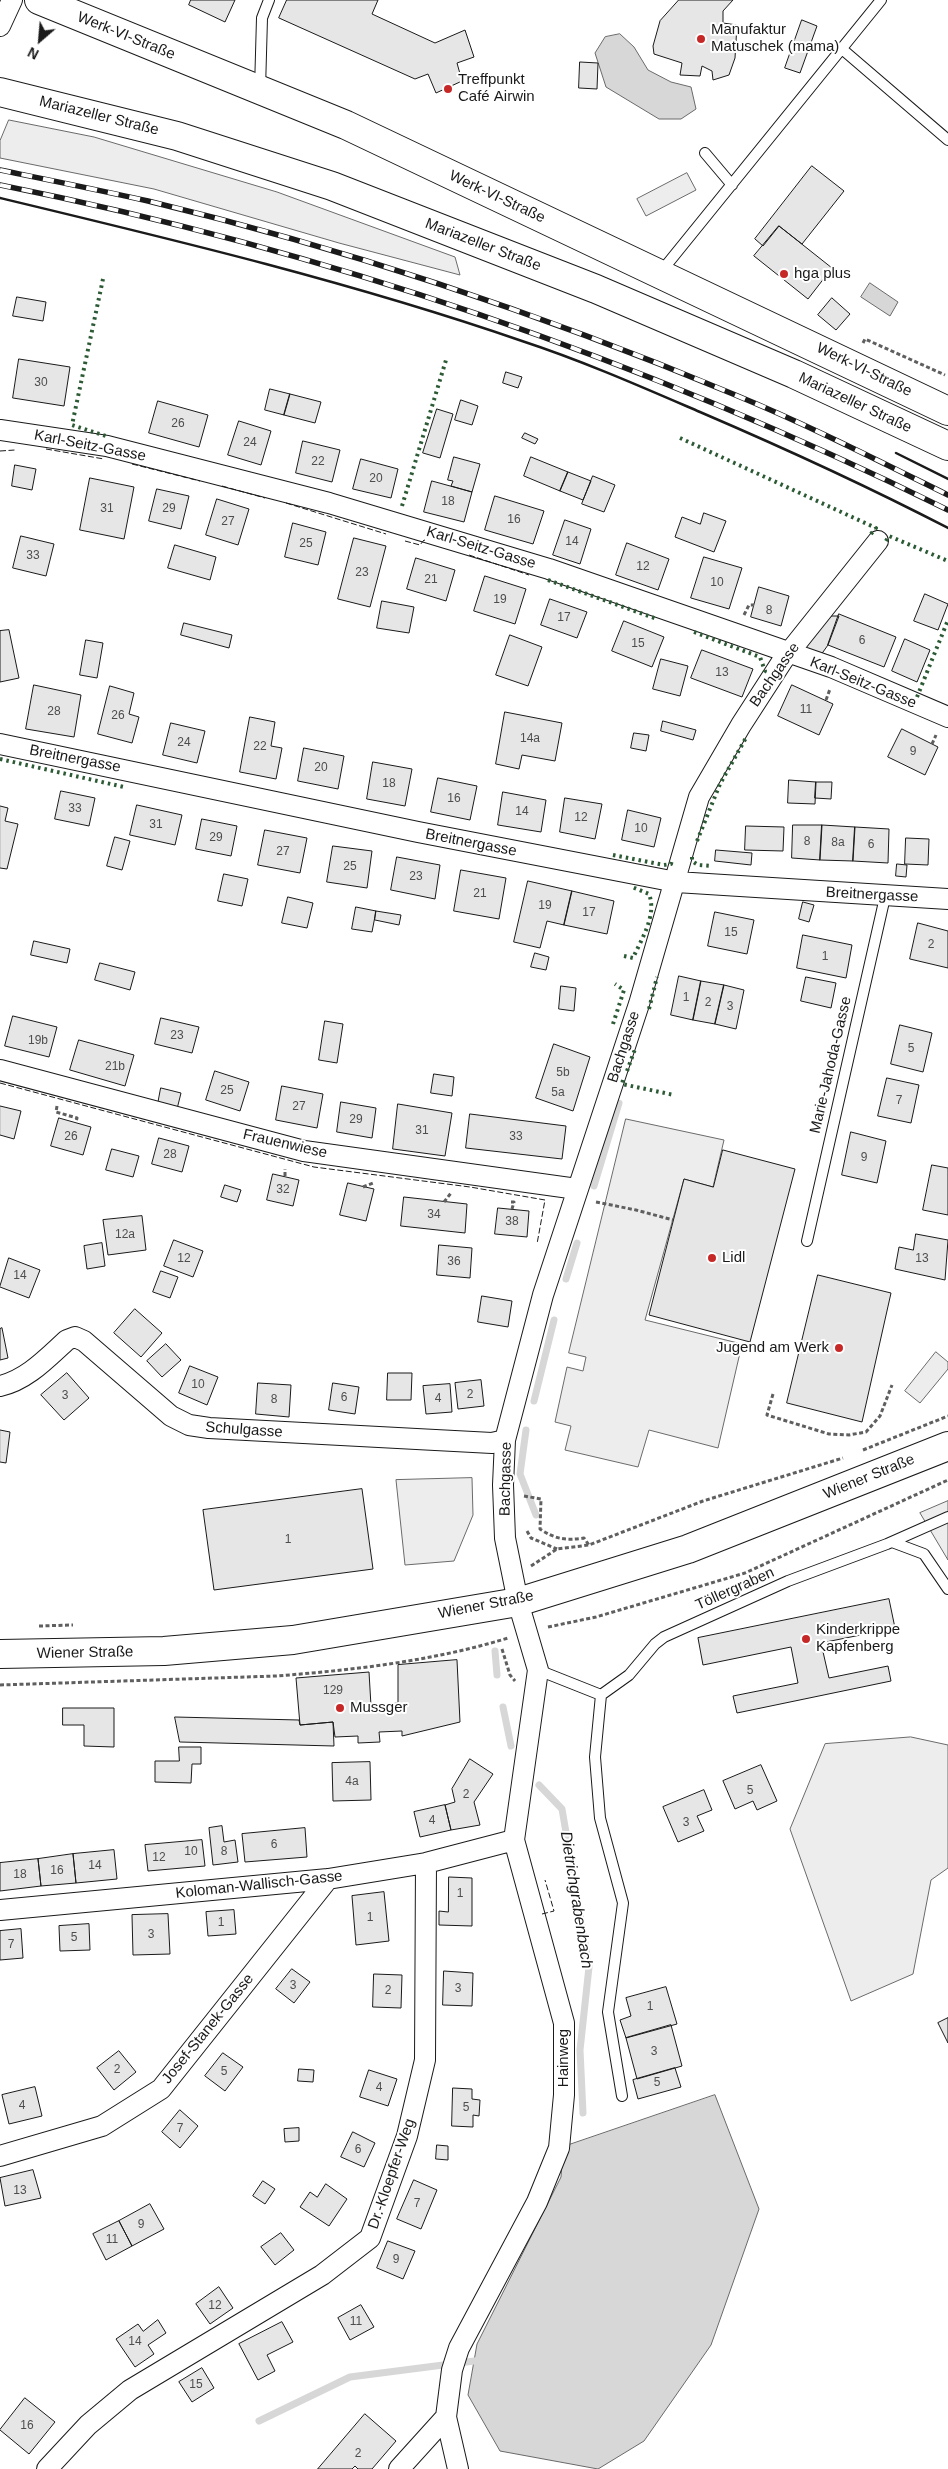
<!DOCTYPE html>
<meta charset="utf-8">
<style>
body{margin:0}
#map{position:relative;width:948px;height:2469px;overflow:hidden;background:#fff;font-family:Helvetica,sans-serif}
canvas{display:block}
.north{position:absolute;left:15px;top:15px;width:50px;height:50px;-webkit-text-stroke:4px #fff;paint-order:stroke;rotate:207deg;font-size:14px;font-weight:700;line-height:20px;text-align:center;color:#1a1a1a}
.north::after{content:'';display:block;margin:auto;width:18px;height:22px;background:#1a1a1a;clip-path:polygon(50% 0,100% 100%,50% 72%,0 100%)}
</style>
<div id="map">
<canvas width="948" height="2469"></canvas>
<div class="north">N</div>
</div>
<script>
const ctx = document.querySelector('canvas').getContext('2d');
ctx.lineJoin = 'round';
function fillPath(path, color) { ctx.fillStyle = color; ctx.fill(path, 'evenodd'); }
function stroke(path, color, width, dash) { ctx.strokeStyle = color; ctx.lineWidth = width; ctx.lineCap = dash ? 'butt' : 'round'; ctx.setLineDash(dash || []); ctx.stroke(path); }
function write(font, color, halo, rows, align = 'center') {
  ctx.font = font + ' Helvetica,sans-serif'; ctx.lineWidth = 4; ctx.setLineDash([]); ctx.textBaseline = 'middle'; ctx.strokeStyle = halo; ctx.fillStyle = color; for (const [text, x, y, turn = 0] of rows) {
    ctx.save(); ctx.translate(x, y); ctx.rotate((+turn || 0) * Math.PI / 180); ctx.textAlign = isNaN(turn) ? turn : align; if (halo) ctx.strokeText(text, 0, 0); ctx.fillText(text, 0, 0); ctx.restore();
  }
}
const built = new Path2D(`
 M9 120 94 137 277 192 455 257 460 275 339 243 154 189 0 158V141Z
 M687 173 696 190 646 216 637 199Z
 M626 1119 724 1140 713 1187 684 1179 645 1320 742 1344 718 1448 649 1430 638 1467 565 1450 571 1426 555 1422 567 1367 583 1371 586 1357 569 1353Z
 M936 1352 948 1362V1369L920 1403 905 1391Z
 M472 1478 473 1515 454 1561 405 1565 396 1480Z
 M948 1501V1560L920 1513Z
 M911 1737 948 1745V1868L931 1880 913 1974 851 2001 790 1829 825 1744Z`);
fillPath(built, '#ededed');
stroke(built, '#6a6a6a', 1);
const water = new Path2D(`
 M620 34 634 47 648 70 671 82 691 87 696 109 681 119H659L606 87 595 53 605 37Z
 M870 283 898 302 890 316 861 297Z
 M715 2095 759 2209 711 2345 644 2441 598 2469 500 2451 468 2395 477 2344 561 2177 563 2147Z`);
fillPath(water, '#d7d7d7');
stroke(water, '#6a6a6a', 1);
stroke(new Path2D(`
 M594 1186 619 1103
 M566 1279 577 1243
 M534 1401 554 1320
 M526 1430 520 1474 536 1515
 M495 1651 497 1675
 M503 1707 511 1746
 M539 1785 562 1809 589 1967 580 2050 583 2113
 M259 2421 350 2377 482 2360`), '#d7d7d7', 7);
const building = new Path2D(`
 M191 0H235L225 22 189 5Z
 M287 0H378L372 14 435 43 465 30 474 57 457 63 462 81 436 93 428 74 415 79 279 18Z
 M679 0H733L723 11V23L737 25 735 58 729 75 713 80 712 71 702 66 700 76 680 75 682 63 654 54 653 46 660 21Z
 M802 20 817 26 800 73 785 68Z
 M580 62 598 63 597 89 579 88Z
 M812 166 844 191 802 244 779 226 763 246 755 239Z
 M779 226 832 268 808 299 754 256Z
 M17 297 46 302 43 321 13 316Z
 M832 298 850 314 836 330 818 315Z
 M19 359 70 367 64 406 13 398Z
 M506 372 522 377 518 388 503 383Z
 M270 389 290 394 284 415 265 410Z
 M290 394 321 402 315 423 284 415Z
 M461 400 478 406 472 425 455 420Z
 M158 401 208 415 199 447 149 433Z
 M437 409 453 414 440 458 423 453Z
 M239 421 271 431 261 465 228 455Z
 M525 433 538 439 535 444 522 438Z
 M303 441 340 450 332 482 296 473Z
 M454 457 480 464 472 492 451 486 453 481 448 480Z
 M531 457 568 472 560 491 524 476Z
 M361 459 398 469 391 498 353 489Z
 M15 465 36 469 32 490 12 486Z
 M568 472 591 481 583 500 560 491Z
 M593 476 615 485 604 512 582 504Z
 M90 478 134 487 124 539 80 530Z
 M432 481 472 492 464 522 424 512Z
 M157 489 189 496 181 529 149 521Z
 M495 496 544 511 533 544 485 530Z
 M217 499 249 509 238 545 206 535Z
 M704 513 726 521 714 552 675 537 682 517 700 524Z
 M565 520 591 529 580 564 553 555Z
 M293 523 326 532 318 565 285 557Z
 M21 536 54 544 46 576 13 568Z
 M354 538 386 546 370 607 338 599Z
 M627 543 669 559 658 590 616 575Z
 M175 545 216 557 210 580 168 568Z
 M704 557 742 568 729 609 691 598Z
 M416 558 455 570 446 601 407 589Z
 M485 576 526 589 515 624 474 611Z
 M759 587 789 596 781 626 751 617Z
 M925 594 948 604 938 630 914 621Z
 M550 599 587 612 577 638 541 625Z
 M382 601 414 607 409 633 377 628Z
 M839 614 896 637 884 667 828 645Z
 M827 616H839L828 645 818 659 804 647Z
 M624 621 664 637 652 667 612 651Z
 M184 623 232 635 229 648 181 635Z
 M9 630 19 678 0 682V631Z
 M510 635 542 647 528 686 496 675Z
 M905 639 930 650 917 682 892 671Z
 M86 640 103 643 97 678 80 675Z
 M702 650 753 669 742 697 691 678Z
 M661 659 688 666 680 696 653 689Z
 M34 685 81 695 74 737 26 729Z
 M792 685 833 704 819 735 778 716Z
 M110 686 134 693 129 714 139 717 132 743 98 734Z
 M505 712 562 723 555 761 522 755 519 769 496 764Z
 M250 717 275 722 271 746 282 748 276 779 240 772Z
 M663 721 696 730 693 740 661 731Z
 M171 723 205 731 197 763 163 755Z
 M902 729 938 747 925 775 888 757Z
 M634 733 649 735 646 751 631 748Z
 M304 748 344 756 338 789 298 781Z
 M373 762 412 769 405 806 367 799Z
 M438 778 477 786 470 820 431 812Z
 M789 780 816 782 815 804 788 803Z
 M816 782H832L831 799 815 798Z
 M61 791 95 798 89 826 55 819Z
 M503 792 546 800 541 832 498 825Z
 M565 798 602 804 595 839 560 832Z
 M137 805 182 815 175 845 130 835Z
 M0 806 8 808 5 821 18 824 7 869 0 868Z
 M628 810 661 818 654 847 622 840Z
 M202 819 237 826 231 856 196 849Z
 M793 825H822L820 860 792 858Z
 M822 825 855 827 853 861 820 860Z
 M746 826 784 827 783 851 745 850Z
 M855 827 889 829 888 863 853 861Z
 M265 830 307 838 300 873 258 865Z
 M115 837 130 841 122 870 107 866Z
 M906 838 929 839 928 865 905 864Z
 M333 846 372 851 367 888 327 882Z
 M716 850 752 853 751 865 715 861Z
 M397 857 440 865 435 899 391 890Z
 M897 864 907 865 906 877 896 876Z
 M461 870 506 878 499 919 454 911Z
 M224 874 248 879 242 906 218 901Z
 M528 881 572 891 564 925 547 921 540 948 514 942Z
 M572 891 614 901 607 934 564 925Z
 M288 897 313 903 307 928 282 923Z
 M803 902 814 905 809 922 799 919Z
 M356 907 376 911 372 932 352 929Z
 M376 911 401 915 399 925 375 920Z
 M715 912 754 920 747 954 708 946Z
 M918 923 948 931V968L910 959Z
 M803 935 852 945 846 978 797 968Z
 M34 941 70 949 67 963 31 955Z
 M535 953 549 957 546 970 531 967Z
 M100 963 135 972 130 990 95 980Z
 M679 976 701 981 693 1020 671 1015Z
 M806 977 836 983 831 1008 801 1001Z
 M701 981 724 985 715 1024 693 1020Z
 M724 985 744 990 736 1029 715 1024Z
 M561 986 576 988 574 1011 559 1009Z
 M13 1016 57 1027 49 1057 5 1046Z
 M161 1018 199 1027 192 1053 155 1044Z
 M325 1021 343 1024 337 1063 319 1060Z
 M900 1025 932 1033 923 1072 891 1064Z
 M79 1040 134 1055 125 1086 70 1070Z
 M554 1044 590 1057 573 1111 536 1098Z
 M215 1071 249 1082 240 1111 206 1100Z
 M434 1074 454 1077 452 1096 431 1093Z
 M887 1078 919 1085 911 1123 878 1116Z
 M282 1086 323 1094 317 1128 276 1120Z
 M161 1088 181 1093 177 1109 158 1104Z
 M341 1102 376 1108 372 1138 337 1132Z
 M398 1104 452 1113 445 1156 393 1149Z
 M0 1106 21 1111 14 1139 0 1135Z
 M470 1114 566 1126 562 1159 466 1148Z
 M59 1118 91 1127 83 1155 51 1146Z
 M851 1132 886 1141 877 1183 842 1175Z
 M159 1138 189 1146 182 1172 152 1164Z
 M112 1149 139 1156 133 1177 106 1170Z
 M723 1150 795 1169 750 1342 649 1315 684 1179 713 1187Z
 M932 1165 948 1168V1215L923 1210Z
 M273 1174 299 1180 293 1206 267 1200Z
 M348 1183 374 1189 366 1221 340 1215Z
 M225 1185 241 1190 237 1202 221 1197Z
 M404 1197 467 1204 465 1233 401 1226Z
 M498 1208 529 1211 527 1237 495 1234Z
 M142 1216 146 1250 108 1255 103 1220Z
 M916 1234 948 1240 945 1280 895 1269 899 1247 913 1250Z
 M174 1240 203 1251 193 1277 164 1266Z
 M102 1243 105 1266 87 1269 84 1246Z
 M439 1245 472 1248 470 1278 437 1275Z
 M9 1258 40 1270 29 1298 0 1287Z
 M161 1271 178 1277 170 1298 153 1292Z
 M818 1275 891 1293 862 1422 787 1403Z
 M482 1296 512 1301 508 1327 478 1322Z
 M135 1309 162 1333 141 1357 114 1333Z
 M2 1328 8 1358 0 1360V1329Z
 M166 1344 181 1360 162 1377 147 1361Z
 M190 1366 218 1377 207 1405 179 1393Z
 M67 1373 89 1398 64 1420 41 1395Z
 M388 1373H412L411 1400H387Z
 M481 1380 484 1406 458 1409 455 1383Z
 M258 1383 291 1385 289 1417 256 1414Z
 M333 1383 359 1387 355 1414 329 1410Z
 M450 1384 452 1412 426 1414 423 1386Z
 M0 1430 10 1432 6 1463 0 1462Z
 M362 1489 373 1569 214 1590 203 1510Z
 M889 1599 895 1628 821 1643 829 1678 888 1666 891 1681 737 1713 733 1696 798 1683 791 1647 703 1665 698 1638Z
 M457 1660 460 1722 402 1736V1731L379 1732 380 1742 358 1743V1736L335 1737 333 1722 300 1725 296 1678 369 1672 371 1706 398 1703V1665Z
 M63 1708H114V1747L84 1746V1725H63Z
 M175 1717 299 1720 300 1725 333 1722 334 1746 180 1742Z
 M179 1747H201V1764H192L191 1783 155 1782V1761H179Z
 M470 1759 493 1774 474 1802 480 1825 451 1830 445 1805 455 1802 452 1789Z
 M370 1762 371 1800 333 1801 332 1763Z
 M761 1765 777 1801 757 1810 753 1801 735 1809 723 1781Z
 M704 1790 712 1810 697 1816 704 1831 678 1842 663 1807Z
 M445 1805 451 1830 420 1837 414 1812Z
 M222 1826 224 1842 235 1840 238 1862 213 1865 209 1828Z
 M305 1828 307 1857 245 1862 242 1834Z
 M202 1840 205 1866 148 1871 145 1845Z
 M114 1850 117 1879 76 1883 73 1854Z
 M73 1854 76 1883 41 1886 38 1859Z
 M38 1859 41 1886 0 1891V1863Z
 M449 1877 472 1878V1926L439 1925V1911L448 1912Z
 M384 1892 389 1941 356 1945 352 1896Z
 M234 1910 236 1934 208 1936 206 1912Z
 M168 1914 170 1954 133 1955 132 1915Z
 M89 1924 90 1950 60 1951 59 1926Z
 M21 1929 23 1958 0 1960V1931Z
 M292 1969 310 1982 294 2003 276 1989Z
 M444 1971 473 1973 472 2006 443 2005Z
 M374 1974 402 1975 401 2008 373 2007Z
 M666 1987 677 2024 626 2038 620 2020 631 2016 626 1998Z
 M948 2018V2043L938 2023Z
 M671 2025 682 2066 637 2079 626 2038Z
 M119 2051 136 2072 114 2090 97 2068Z
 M223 2053 243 2067 225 2091 205 2076Z
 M675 2068 681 2087 638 2099 633 2080Z
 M299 2069 314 2070 313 2082 298 2081Z
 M369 2070 397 2079 388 2106 360 2097Z
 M35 2087 42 2116 9 2124 2 2095Z
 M453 2088 472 2089V2099L480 2100 479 2116 473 2115V2127L452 2126Z
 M180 2110 198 2126 180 2148 162 2132Z
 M299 2128V2141L285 2142 284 2129Z
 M353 2132 375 2143 364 2167 341 2157Z
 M437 2145 448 2146V2160L436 2159Z
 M33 2170 41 2198 5 2206 0 2178Z
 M414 2180 437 2190 421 2229 397 2219Z
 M263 2181 275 2189 265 2204 253 2196Z
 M326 2184 347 2199 329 2226 300 2207 310 2192 317 2197Z
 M150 2204 164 2229 132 2246 119 2221Z
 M119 2221 132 2246 106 2260 93 2234Z
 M281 2233 294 2250 275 2265 261 2247Z
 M388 2241 415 2251 403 2279 377 2268Z
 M219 2287 233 2308 210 2324 196 2304Z
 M361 2305 374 2327 350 2340 338 2318Z
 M158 2320 166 2333 148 2345 154 2354 135 2367 116 2339 138 2324 143 2331Z
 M282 2322 293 2342 267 2355 275 2371 258 2380 239 2344Z
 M202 2368 214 2388 192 2402 179 2382Z
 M25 2398 55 2422 29 2454 0 2430Z
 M365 2414 396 2441 372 2469H358L355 2466 352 2469H318Z`);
fillPath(building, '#e6e6e6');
stroke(building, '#1a1a1a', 1);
const lane = new Path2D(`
 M842 49 948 140
 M260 89 262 18 269 0
 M705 153 732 185
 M660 273 881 0
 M807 1241 885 897
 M892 1542 924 1554 948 1589
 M538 1670 601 1695 629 1675 655 1644 664 1637 788 1581 887 1544 948 1517
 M601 1695 595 1757 600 1818 623 1903 608 2012 622 2096`);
const street = new Path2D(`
 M0 26 12 0
 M0 430 107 446 329 503 549 569 831 667 948 717
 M0 744 418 832 676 882 948 899
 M0 1070 304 1151 577 1189
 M0 1386C27 1380 47 1358 67 1340L75 1337 84 1341 171 1416 189 1425 209 1428 492 1443 505 1440
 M0 1910 328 1879 426 1863 514 1840
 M0 2156 102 2126 161 2089 328 1879
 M47 2469 88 2425 130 2390 322 2275 370 2238 407 2136 425 2060 426 1863
 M399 2469 446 2417
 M458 2469 446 2417 452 2370 459 2348 537 2202 559 2148 564 2095V2023L514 1840 538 1670 518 1602 505 1538 503 1485 505 1440 543 1295 639 1004 699 797 741 725 783 660 878 541`);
const secondary = new Path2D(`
 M39 0 346 125 948 411`);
const primary = new Path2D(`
 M0 1654 164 1651 293 1640 518 1602 688 1549 948 1446`);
const highway = new Path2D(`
 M0 92 177 136 332 186 596 289 794 374 948 446`);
stroke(lane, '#1a1a1a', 12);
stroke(street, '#1a1a1a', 22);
stroke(secondary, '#1a1a1a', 30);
stroke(primary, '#1a1a1a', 30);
stroke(highway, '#1a1a1a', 30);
stroke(new Path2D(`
 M863 343 865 339 945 375
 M744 615 749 605H754
 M826 700 830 689
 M932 744 936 735
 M57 1106 56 1112 77 1118 76 1122
 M285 1176V1169
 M363 1187 373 1183
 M444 1202 451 1193
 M511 1202H514L512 1209
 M596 1202 636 1210 673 1220
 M773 1394 767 1415 829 1434 849 1435 866 1432 880 1416 892 1385
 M863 1450 948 1416
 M524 1496 541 1499 540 1529C555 1539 566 1541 584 1538L589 1545
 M527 1531 531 1538 557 1549
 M531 1566 557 1549 589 1545 703 1501 843 1458
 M39 1626 73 1625
 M548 1627 596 1617 745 1573 948 1480
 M502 1649 510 1675 515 1681
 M0 1685 276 1676C354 1670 433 1661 508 1638`), '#5f5f5f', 3, [4, 2.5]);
stroke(lane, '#fff', 10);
stroke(street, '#fff', 20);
stroke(secondary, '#fff', 28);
stroke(primary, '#fff', 28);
stroke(highway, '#fff', 28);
const rail = new Path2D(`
 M0 170C49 180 99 190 148 201 348 249 544 315 733 394 806 424 877 460 948 495
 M0 185C330 251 646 361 948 510`);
stroke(rail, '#1a1a1a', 5.5);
stroke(rail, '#fff', 4, [11]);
stroke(new Path2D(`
 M103 279 72 425 109 437
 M680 438 876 528 870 535
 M402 506 446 360
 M886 541 889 536 948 561
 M548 580 657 619
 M694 632 760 657 765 671 763 674
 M917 697 948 620
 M0 759 124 787
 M697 841 720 784 747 736
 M613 855 664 865 671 864 672 860
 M692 857V861L698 865 712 866
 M624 956 633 958C642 938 657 915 649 894L632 887
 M649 1009 657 977
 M613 1024 624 990 615 984
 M627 1071 635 1049
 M623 1080 622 1084 674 1095`), '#2b5a34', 4, [2.5, 4]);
stroke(new Path2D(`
 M46 449 104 459
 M0 451 15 450
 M132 464 200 481
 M222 486 265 498
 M286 503 386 534
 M405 541 420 545 424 540 427 541
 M469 555 529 575
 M0 1083 314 1167 470 1187 545 1200 537 1244
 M542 1914 554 1911 545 1880`), '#1a1a1a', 1, [6, 2.5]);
stroke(new Path2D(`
 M0 198C175 240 351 282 522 341 583 361 642 387 700 412 784 448 867 486 948 528
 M896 453 948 479`), '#1a1a1a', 2.5);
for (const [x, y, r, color] of [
 [701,39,5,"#c62828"],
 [448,89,5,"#c62828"],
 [784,274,5,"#c62828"],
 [712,1258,5,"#c62828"],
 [839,1348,5,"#c62828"],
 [806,1639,5,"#c62828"],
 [340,1708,5,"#c62828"]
]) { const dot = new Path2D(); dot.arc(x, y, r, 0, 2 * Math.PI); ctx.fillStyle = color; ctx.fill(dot); stroke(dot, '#fff', 2); }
write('12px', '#4d4d4d', null, [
 ["30",41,383],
 ["26",178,424],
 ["24",250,443],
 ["22",318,462],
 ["20",376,479],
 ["18",448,502],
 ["31",107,509],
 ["29",169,509],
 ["16",514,520],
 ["27",228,522],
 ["14",572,542],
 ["25",306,544],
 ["33",33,556],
 ["12",643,567],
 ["23",362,573],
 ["21",431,580],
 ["10",717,583],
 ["19",500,600],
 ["8",769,611],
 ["17",564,618],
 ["6",862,641],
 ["15",638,644],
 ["13",722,673],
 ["11",806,710],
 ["28",54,712],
 ["26",118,716],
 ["14a",530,739],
 ["24",184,743],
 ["22",260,747],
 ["9",913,752],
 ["20",321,768],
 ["18",389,784],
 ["16",454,799],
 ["33",75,809],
 ["14",522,812],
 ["12",581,818],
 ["31",156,825],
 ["10",641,829],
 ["29",216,838],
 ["8",807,842],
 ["8a",838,843],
 ["6",871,845],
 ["27",283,852],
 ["25",350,867],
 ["23",416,877],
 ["21",480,894],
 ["19",545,906],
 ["17",589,913],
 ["15",731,933],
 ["2",931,945],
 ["1",825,957],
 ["1",686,998],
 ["2",708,1003],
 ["3",730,1007],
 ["23",177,1036],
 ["19b",38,1041],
 ["5",911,1049],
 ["21b",115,1067],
 ["5b",563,1073],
 ["25",227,1091],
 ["5a",558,1093],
 ["7",899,1101],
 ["27",299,1107],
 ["29",356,1120],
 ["31",422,1131],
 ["26",71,1137],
 ["33",516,1137],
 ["28",170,1155],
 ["9",864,1158],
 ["32",283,1190],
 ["34",434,1215],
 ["38",512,1222],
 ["12a",125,1235],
 ["12",184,1259],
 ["13",922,1259],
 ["36",454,1262],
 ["14",20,1276],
 ["10",198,1385],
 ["2",470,1395],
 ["3",65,1396],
 ["6",344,1398],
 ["4",438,1399],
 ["8",274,1400],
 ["1",288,1540],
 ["129",333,1691],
 ["4a",352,1782],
 ["5",750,1791],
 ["2",466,1795],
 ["4",432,1821],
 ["3",686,1823],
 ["6",274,1845],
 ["10",191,1852],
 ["8",224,1852],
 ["12",159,1858],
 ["14",95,1866],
 ["16",57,1871],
 ["18",20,1875],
 ["1",460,1894],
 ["1",370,1918],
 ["1",221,1923],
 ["3",151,1935],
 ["5",74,1938],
 ["7",11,1945],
 ["3",293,1986],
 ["3",458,1989],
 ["2",388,1991],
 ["1",650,2007],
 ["3",654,2052],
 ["2",117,2070],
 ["5",224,2072],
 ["5",657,2083],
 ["4",379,2088],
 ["4",22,2106],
 ["5",466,2108],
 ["7",180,2129],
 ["6",358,2150],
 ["13",20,2191],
 ["7",417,2204],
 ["9",141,2225],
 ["11",112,2240],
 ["9",396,2260],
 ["12",215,2306],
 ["11",356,2322],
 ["14",135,2342],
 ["15",196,2385],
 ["16",27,2426],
 ["2",358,2454]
]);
write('15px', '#1a1a1a', '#fff', [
 ["Manufaktur",711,30],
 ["Matuschek (mama)",711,47],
 ["Treffpunkt",458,80],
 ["Café Airwin",458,97],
 ["hga plus",794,274],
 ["Lidl",722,1258],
 ["Jugend am Werk",829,1348,"right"],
 ["Kinderkrippe",816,1630],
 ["Kapfenberg",816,1647],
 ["Mussger",350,1708]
], 'left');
write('15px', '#1a1a1a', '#fff', [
 ["Werk-VI-Straße",126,36,22],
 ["Mariazeller Straße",99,116,14],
 ["Werk-VI-Straße",497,197,25],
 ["Mariazeller Straße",483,245,21],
 ["Werk-VI-Straße",864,370,26],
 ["Mariazeller Straße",855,403,25],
 ["Karl-Seitz-Gasse",90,446,11],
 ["Karl-Seitz-Gasse",481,548,17],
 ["Bachgasse",775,675,-55],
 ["Karl-Seitz-Gasse",863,683,22],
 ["Breitnergasse",75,759,11],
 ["Breitnergasse",471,843,11],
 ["Breitnergasse",872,895,3],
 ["Bachgasse",624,1047,-72],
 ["Marie-Jahoda-Gasse",831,1065,-77],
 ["Frauenwiese",285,1144,13],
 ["Schulgasse",244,1430,4],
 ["Wiener Straße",869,1477,-22],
 ["Bachgasse",506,1479,-89],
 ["Töllergraben",735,1589,-24],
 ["Wiener Straße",486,1605,-11],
 ["Wiener Straße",85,1653,-1],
 ["Koloman-Wallisch-Gasse",259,1885,-6],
 ["Josef-Stanek-Gasse",208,2029,-51],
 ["Hainweg",564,2058,-90],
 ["Dr.-Kloepfer-Weg",392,2174,-71]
]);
write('italic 16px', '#1a1a1a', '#fff', [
 ["Dietrichgrabenbach",576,1900,81]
]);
</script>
